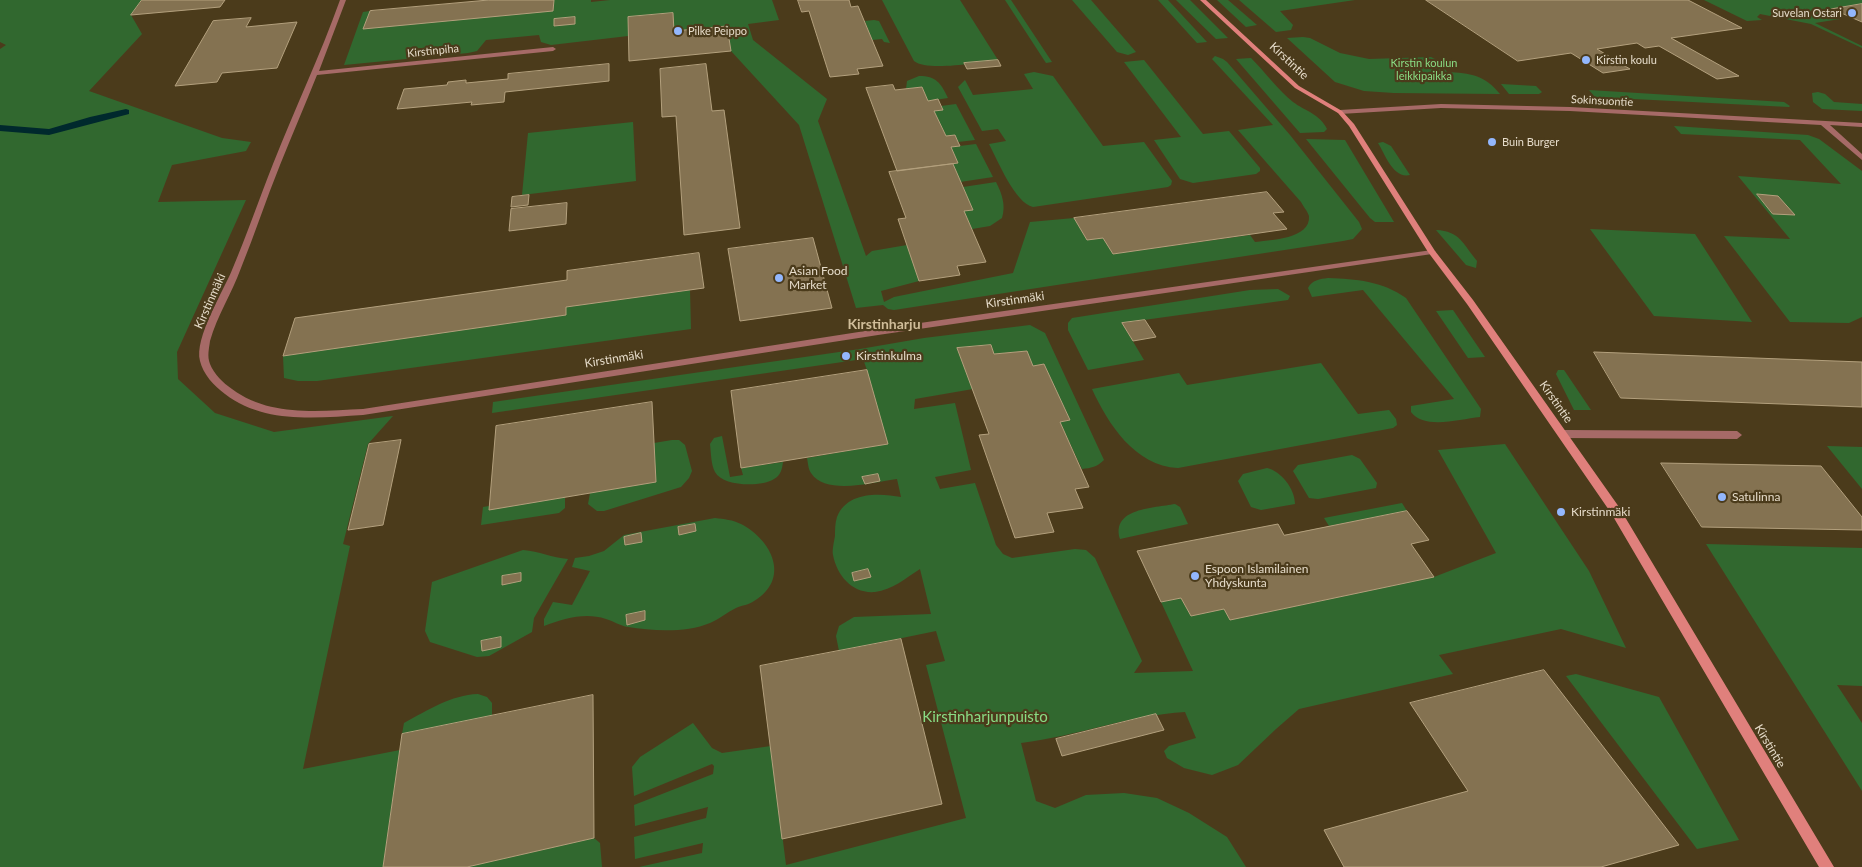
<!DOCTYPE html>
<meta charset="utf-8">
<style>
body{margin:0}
canvas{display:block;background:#4b3b1b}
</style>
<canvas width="1862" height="867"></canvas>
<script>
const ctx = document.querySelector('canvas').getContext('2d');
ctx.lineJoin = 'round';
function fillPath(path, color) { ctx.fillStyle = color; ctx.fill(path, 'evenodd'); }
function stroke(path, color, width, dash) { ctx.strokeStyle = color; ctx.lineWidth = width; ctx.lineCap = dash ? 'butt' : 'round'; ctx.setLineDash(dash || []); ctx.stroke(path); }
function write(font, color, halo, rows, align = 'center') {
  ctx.font = font + ' Lato,sans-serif'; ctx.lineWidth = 4.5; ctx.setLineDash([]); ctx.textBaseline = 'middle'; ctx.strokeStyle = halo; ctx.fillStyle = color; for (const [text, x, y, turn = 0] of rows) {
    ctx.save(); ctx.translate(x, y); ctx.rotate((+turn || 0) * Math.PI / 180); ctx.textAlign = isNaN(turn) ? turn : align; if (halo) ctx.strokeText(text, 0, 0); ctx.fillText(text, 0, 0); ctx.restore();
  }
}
fillPath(new Path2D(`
 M0 0H142L131 15 142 34 89 91 222 138 251 142 246 151 172 165 158 202 246 200 177 352 178 379 215 413 274 432 393 416 368 444 343 544 350 546 303 769 400 750 383 867H0V49L6 45 0 42Z
 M554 0H591V2L610 0H772L779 20 748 24 753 40 827 99 818 121 866 256 872 251 907 245 919 281 881 291 884 302 894 297 1013 273 1030 222 1074 218 1087 240 1103 238 1113 254 1250 235 1255 242C1270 240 1311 239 1309 216 1308 212 1303 206 1301 202L1238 130 1273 125 1212 59 1215 56 1223 59 1227 62 1290 135 1359 222 1362 229 1353 239 1343 241 894 310 888 309 883 305 856 308 799 125 731 51 727 26 674 31 673 13 628 17V36L551 45 541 42 539 35 486 40 477 51 468 53 344 65 363 12 370 11 364 28 553 11Z
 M882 0H960L998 60C979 62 928 72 914 61Z
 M1005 0H1011L1052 62 1046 63Z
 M1072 0H1091L1136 52 1128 55 1117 52Z
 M1158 0H1168L1207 42 1197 43Z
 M1176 0H1190L1228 38 1216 39Z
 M1217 0H1228L1257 25 1246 27Z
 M1239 0H1355L1280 11 1293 25 1291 30 1276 32Z
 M1704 0H1862V4L1823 10 1840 19 1815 23 1862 46V48L1811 24 1760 14 1757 17 1762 20 1747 21Z
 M874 20 879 21 890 43 884 42 882 39 872 40 865 21Z
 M1303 37 1310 38 1340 53 1369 59 1431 57 1439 61 1447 72C1470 73 1485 75 1500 94L1394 93 1364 91 1335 82 1287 38Z
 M1251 58C1265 72 1278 90 1293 102 1305 111 1320 114 1327 129L1324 132 1300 133 1236 59Z
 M1144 60 1203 134 1229 131 1260 168V171L1256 174 1193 183 1180 179 1154 140 1181 137 1124 62Z
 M1034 72 1053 76 1103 146 1144 142 1172 181 1171 185 1168 187 1033 207C1015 203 998 161 989 144L1006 141 998 129 982 131 958 87 965 80 973 95 1033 89 1024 74Z
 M919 76C936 76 941 83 948 98L928 101 922 87 906 89 907 81Z
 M1501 84 1536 86 1542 92 1539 94H1509Z
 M1589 90 1784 102 1790 106 1789 107 1595 97Z
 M1818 92 1825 94 1834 102 1862 104V111L1822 109 1813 102 1812 93Z
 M956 104 975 140 958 142 955 135 946 136 934 111 941 106Z
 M633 122 636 181 522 195 528 133Z
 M1674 126 1808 135 1819 139 1862 171V317L1849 323 1790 322 1724 236 1790 239 1738 176 1841 184 1800 140 1681 134Z
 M1306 139 1345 140 1394 222H1375L1370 218Z
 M1383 142 1391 146 1410 175C1393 179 1385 154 1378 143Z
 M976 144 993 177 960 182 953 164 958 163 951 147Z
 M996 182C1002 194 1006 205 1002 218L990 226 972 229 964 211 963 187Z
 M1590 229 1695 234 1752 322 1654 316Z
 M1436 230C1460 231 1463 244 1477 261L1476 268 1466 265Z
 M1328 278C1356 279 1382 281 1406 298L1481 409 1480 417C1459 419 1425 430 1411 412V406L1454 399 1363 290 1312 297 1308 288C1312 280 1320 279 1328 278Z
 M1278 289 1290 296 1288 300 1122 323 1144 360 1088 370 1068 330V323L1072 318 1250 290Z
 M690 290 691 329 317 381H298L284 378 283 356 565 315 566 307Z
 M1453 310 1485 357 1468 358 1436 311Z
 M1030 325 1045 333 1104 460C1097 467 1091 468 1082 469L1060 422 1069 420 1044 364 1033 366 1026 351 994 354 991 345 957 348 973 389 915 399 914 409 955 403 971 470 935 477 940 489 975 483 996 545 1003 554 1012 558 1075 549 1086 550 1095 558 1142 661 1134 673 1193 671 1161 602 1181 598 1191 616 1224 609 1230 620 1434 577 1496 553 1438 450 1505 444 1589 571 1626 648 1561 629 1439 655 1453 674 1299 709 1276 729 1238 765 1212 775 1184 768 1167 758 1164 751 1169 746 1196 738 1185 712C1130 715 1077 736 1021 743L1036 801 1055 808 1086 795 1124 793 1157 798 1189 813 1227 837 1246 867H639L702 853 703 843 635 859 634 837 706 818 708 807 635 826 634 805 713 774 714 766 712 764 634 796 632 767 640 757 693 723 712 748 722 753 771 746 786 865 966 818 926 665 945 661 936 631 839 651 836 636 839 626 854 617 931 614 920 569C906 578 892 590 875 592 853 594 837 576 833 555 832 550 834 542 835 536 835 530 835 523 837 517 847 491 880 493 901 497L897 479C874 482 826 496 811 473 808 469 808 462 807 458L887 444 867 370 863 359 492 413 493 402 860 349 924 338Z
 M1321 363 1358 414 1389 410 1396 419 1397 425 1393 428 1178 468C1135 466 1108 424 1092 389L1179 373 1187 385Z
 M1558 370H1564L1591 410H1574L1556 374Z
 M722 436 730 477 743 475 741 468 783 462C782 469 781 475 774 479 762 487 723 487 715 472 711 465 711 452 710 444L714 438Z
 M672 440H679L685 445 692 471 689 478 681 487 604 511H597L588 504 590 493 656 482 654 443Z
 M1827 446 1862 447V489Z
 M1352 455 1360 459 1377 483 1376 488 1318 499 1309 498 1293 471 1298 465Z
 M1267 468C1281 471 1295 489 1295 504L1261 510 1251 507 1238 481 1243 474Z
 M565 497V508L559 513 481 525 483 507 489 506V510Z
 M1402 503 1407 511 1329 526 1324 518Z
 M1175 504 1180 507 1188 524 1120 539C1111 508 1154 508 1175 504Z
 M715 518C724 519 733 520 741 524 772 540 791 579 754 601 749 605 742 605 736 608 727 612 720 619 710 623 686 633 653 631 628 627 620 626 614 621 606 619 584 612 564 619 544 626V619L553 602 572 605 590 571 572 567 575 558 589 556 604 551 624 535Z
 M1706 544 1862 548V686L1837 685 1862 723V791Z
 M523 550C539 551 552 558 568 559L534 618 532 632 489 656 477 657 430 642 425 631 432 582Z
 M1576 674 1659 697 1739 840 1697 849 1566 676Z
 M478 694 487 697 492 703V716L402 734 404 723C428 710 451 695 478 694Z
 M594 838 600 843 602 867H467Z`), '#31682f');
fillPath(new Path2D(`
 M126 109 129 110V114L49 135 0 131V125L49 129 90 117Z`), '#00292d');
const building = new Path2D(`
 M142 0H225L220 7 131 15Z
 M489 0H554L553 11 363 29 370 11Z
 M798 0H849L851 7 858 6 883 66 857 69 859 74 830 77 809 11 802 12Z
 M1426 0H1688L1742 28 1671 38 1739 76 1717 79 1659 46 1645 48 1637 43 1597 49 1630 69 1603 73 1571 53 1518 61Z
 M1862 4V22L1832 9Z
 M673 13 674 31 727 26 731 51 629 61 628 17Z
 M575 17V24L554 26V19Z
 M251 18 246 27 297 22 277 68 222 73 217 82 175 86 213 21Z
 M998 60 1001 66 967 69 964 63Z
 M609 64V81L505 92 504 102 471 105 472 102 397 109 404 89 447 85 448 82 466 80V83L508 79V74Z
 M706 64 712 111 724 110 740 228 684 235 676 116 662 117 660 69Z
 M893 85 895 90 922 87 928 101 938 99 943 110 934 111 946 136 955 135 958 142 960 146 951 147 958 163 897 171 866 88Z
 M953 164 973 210 964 211 986 262 957 266 960 275 919 281 898 219 906 218 889 172Z
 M1267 192 1284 212 1273 213 1287 229 1113 254 1103 238 1087 240 1074 218Z
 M1757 194 1778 196 1795 215 1773 214Z
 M529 195 528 205 511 207 512 197Z
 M567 203 566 224 509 231 511 209Z
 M813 238 832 308 740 321 728 249Z
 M699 253 704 288 566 307V315L283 356 295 318 567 280V271Z
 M1145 320 1156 337 1133 341 1122 323Z
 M991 345 994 354 1027 351 1033 366 1044 364 1070 420 1060 422 1089 487 1075 489 1083 508 1047 513 1054 532 1015 538 979 435 989 434 957 348Z
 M1594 352 1862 362V407L1621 398Z
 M867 370 888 444 741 468 731 391Z
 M652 402 656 482 489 510 496 426Z
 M401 440 383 525 348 530 369 444Z
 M1661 463 1821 466 1862 517V530L1702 527Z
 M878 474 880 481 865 484 862 477Z
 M1407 511 1429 540 1411 544 1434 577 1230 620 1224 609 1191 616 1181 598 1161 602 1137 551 1278 524 1284 535Z
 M695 524 696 531 679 535 678 527Z
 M641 533 642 542 625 545 624 537Z
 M868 569 871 577 854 581 852 573Z
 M521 573V581L502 585V576Z
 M645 611V620L627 625 626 615Z
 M501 637V647L482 651 481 641Z
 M901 639 942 804 782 839 760 666Z
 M1544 670 1679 845 1601 867H1344L1324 830 1468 791 1410 703Z
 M593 695 594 838 467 867H383L402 734Z
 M1156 714 1164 730 1062 756 1056 739Z`);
fillPath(building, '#847251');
stroke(building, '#b3a07d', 1);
fillPath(new Path2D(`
 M1564 430 1737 431 1742 435 1737 439 1564 438 1559 434Z`), '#a66a67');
fillPath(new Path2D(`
 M340 0H346L319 71 553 47 556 49 553 51 317 75C305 105 292 135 280 165 266 199 255 234 241 268 232 293 217 316 210 341 209 349 207 356 210 364 214 374 223 383 232 389 269 417 319 411 363 409L878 329 1432 250 1436 252 1432 254 878 335 363 415C316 418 264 424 225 394 214 386 203 374 200 361 194 338 223 292 232 270 247 235 259 199 273 164 295 108 320 56 340 0Z
 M1441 104 1570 107 1862 123V127L1830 125 1862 154V160L1821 125 1570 111 1441 108 1340 114 1337 112 1340 110Z`), '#a66a67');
fillPath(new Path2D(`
 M1200 0H1206L1299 86 1342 111 1354 124 1435 251 1473 300 1619 507 1834 867H1819L1611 513 1467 304 1428 252 1349 126 1338 113 1295 88Z`), '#e0807c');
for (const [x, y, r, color] of [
 [1852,13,5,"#93b7fd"],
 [678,31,5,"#93b7fd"],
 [1586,60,5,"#93b7fd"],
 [1492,142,5,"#93b7fd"],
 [779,278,5,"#93b7fd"],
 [846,356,5,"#93b7fd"],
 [1722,497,5,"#93b7fd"],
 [1561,512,5,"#93b7fd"],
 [1195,576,5,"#93b7fd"]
]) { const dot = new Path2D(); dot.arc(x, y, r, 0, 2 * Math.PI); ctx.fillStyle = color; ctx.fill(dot); stroke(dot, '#4b3b1b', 2); }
write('11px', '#e6dcca', '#4b3b1b', [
 ["Suvelan Ostari",1842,13,"right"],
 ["Pilke Peippo",688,31],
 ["Kirstin koulu",1596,60],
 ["Buin Burger",1502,142]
], 'left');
write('11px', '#e6dcca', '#4b3b1b', [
 ["Kirstinpiha",433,51,-6],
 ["Sokinsuontie",1602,101,3]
]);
write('11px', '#89dc84', '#4b3b1b', [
 ["Kirstin koulun",1424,63],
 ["leikkipaikka",1424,76]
]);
write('12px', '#e6dcca', '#4b3b1b', [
 ["Kirstintie",1289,61,43],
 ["Kirstinmäki",1015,300,-8],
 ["Kirstinmäki",210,301,-66],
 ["Kirstinmäki",614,359,-9],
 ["Kirstintie",1556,402,55],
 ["Kirstintie",1770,746,59]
]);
write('12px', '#e6dcca', '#4b3b1b', [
 ["Asian Food",789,271],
 ["Market",789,285],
 ["Kirstinkulma",856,356],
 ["Satulinna",1732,497],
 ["Kirstinmäki",1571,512],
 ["Espoon Islamilainen",1205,569],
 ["Yhdyskunta",1205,583]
], 'left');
write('bold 14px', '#d0bd99', '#4b3b1b', [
 ["Kirstinharju",884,324]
]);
write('15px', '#89dc84', '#4b3b1b', [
 ["Kirstinharjunpuisto",985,717]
]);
</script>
